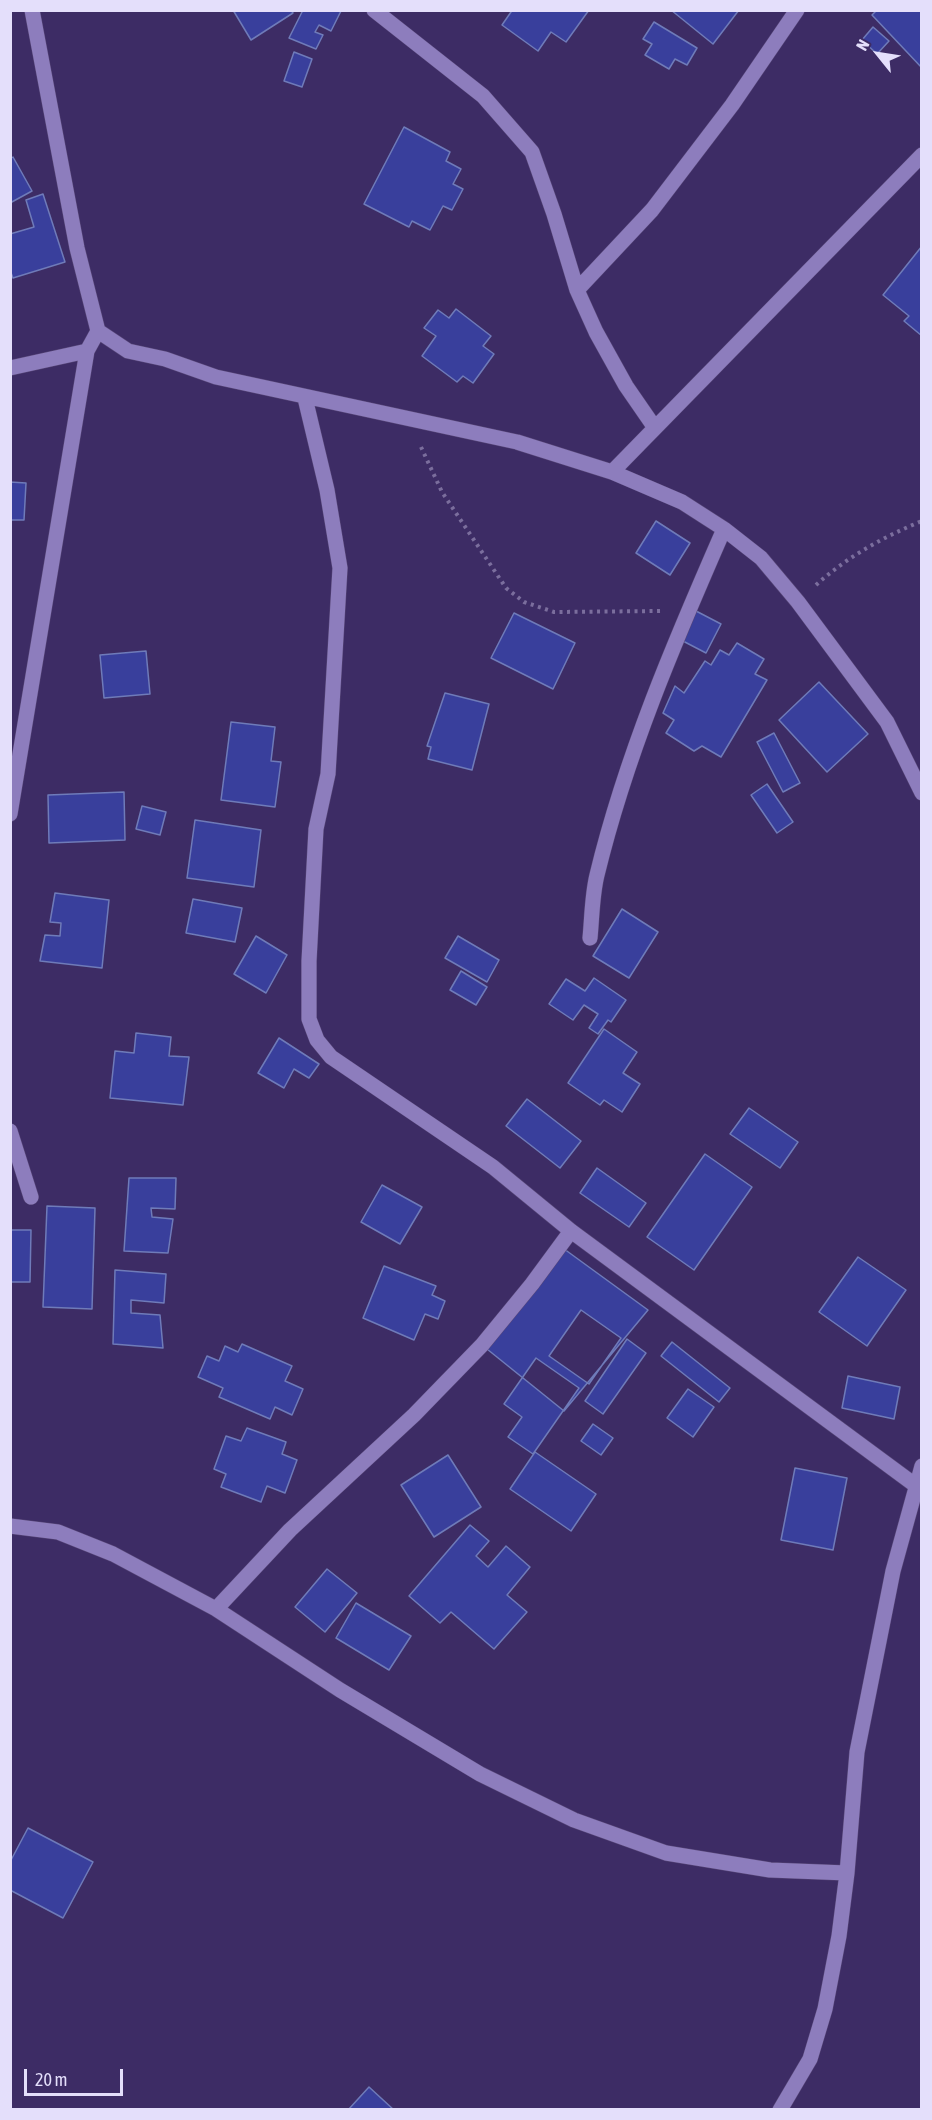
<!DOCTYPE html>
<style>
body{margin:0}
#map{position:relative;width:932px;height:2120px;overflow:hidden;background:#3d2c65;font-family:"Asap Condensed",sans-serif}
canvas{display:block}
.frame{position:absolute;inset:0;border:12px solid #e4dffb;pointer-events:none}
.north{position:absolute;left:848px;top:24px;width:60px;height:60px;-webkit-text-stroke:4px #3d2c65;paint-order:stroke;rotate:300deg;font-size:16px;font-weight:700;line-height:24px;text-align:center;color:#e4dffb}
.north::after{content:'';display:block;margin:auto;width:21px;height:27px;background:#e4dffb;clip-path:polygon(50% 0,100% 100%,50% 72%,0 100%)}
.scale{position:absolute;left:24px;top:2069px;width:99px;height:27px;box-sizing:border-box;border:3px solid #e4dffb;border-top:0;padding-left:8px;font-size:18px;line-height:21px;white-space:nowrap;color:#e4dffb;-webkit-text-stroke:4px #3d2c65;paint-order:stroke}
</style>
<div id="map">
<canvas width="932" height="2120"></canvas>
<div class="frame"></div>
<div class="north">N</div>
<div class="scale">20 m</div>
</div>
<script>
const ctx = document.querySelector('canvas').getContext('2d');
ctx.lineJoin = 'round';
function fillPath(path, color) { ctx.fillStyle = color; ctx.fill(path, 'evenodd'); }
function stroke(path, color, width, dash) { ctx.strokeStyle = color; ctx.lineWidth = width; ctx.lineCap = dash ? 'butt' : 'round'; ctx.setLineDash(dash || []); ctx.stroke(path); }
const building = new Path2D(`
 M233 10H291L293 13 251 40Z
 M303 10 341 11 331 31 319 25 315 32 323 35 316 49 289 38Z
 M508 10H589L566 42 551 32 538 51 502 25 511 12Z
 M671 10H739L713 44Z
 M877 10H922V68L872 15Z
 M654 22 697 48 687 65 675 59 669 69 645 55 652 44 643 39Z
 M873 27 889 41 877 54 862 40Z
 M294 52 312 59 302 87 284 81Z
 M404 127 450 152 446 161 461 169 453 184 463 189 452 210 443 206 430 230 412 221 409 227 364 204Z
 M13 157 32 191 10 203V159Z
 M43 194 65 262 13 278 10 270V234L34 227 26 200Z
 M922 246V336L904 321 909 316 883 295Z
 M456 309 491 336 483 346 494 354 473 383 463 376 457 382 422 356 436 336 424 328 438 310 449 318Z
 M10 482 26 483 24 520H10Z
 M656 521 690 543 670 575 636 553Z
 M696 611 721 624 706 653 681 640Z
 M514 613 575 643 553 689 491 658Z
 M737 643 764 659 755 674 767 680 721 757 702 746 694 751 666 733 674 720 663 713 675 686 684 693 705 661 711 665 720 650 729 655Z
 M146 651 150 694 104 698 100 655Z
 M819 682 868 734 827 772 779 720Z
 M445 693 489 704 472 770 428 759 431 747 427 746Z
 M231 722 275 727 271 761 281 762 275 807 221 800Z
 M774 733 800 783 783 792 757 742Z
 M767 784 793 822 777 833 751 795Z
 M124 792 125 840 49 843 48 795Z
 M142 806 166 812 160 835 136 829Z
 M195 820 261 830 254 887 187 878Z
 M55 893 109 900 102 968 40 961 45 935 60 936 61 923 50 922Z
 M193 899 242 908 235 942 186 933Z
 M622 909 658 932 629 978 593 956Z
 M256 936 287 955 266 993 234 974Z
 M458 936 499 960 487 982 445 958Z
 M461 971 487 987 476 1005 450 990Z
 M594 978 626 1000 611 1022 608 1020 598 1034 589 1028 598 1014 584 1005 573 1020 549 1004 566 979 585 991Z
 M604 1029 637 1052 623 1073 640 1084 622 1112 604 1100 600 1105 568 1083Z
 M136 1033 171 1037 169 1056 189 1057 183 1105 110 1098 115 1051 134 1053Z
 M279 1038 319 1064 309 1078 294 1069 284 1088 258 1073Z
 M527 1099 581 1141 560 1168 506 1126Z
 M749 1108 798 1142 780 1168 730 1134Z
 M705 1154 752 1187 694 1270 647 1237Z
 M597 1168 646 1203 629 1227 580 1193Z
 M129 1178H176L175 1209 151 1208 152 1217 173 1219 168 1253 124 1251Z
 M382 1185 422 1207 400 1244 361 1222Z
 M47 1206 95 1208 92 1309 43 1307Z
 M10 1230H31L30 1282H10Z
 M560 1246 648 1310 564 1411 482 1345Z
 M858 1257 906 1290 867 1346 819 1312Z
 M384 1266 436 1286 432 1295 445 1301 438 1319 425 1314 414 1340 363 1318Z
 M115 1270 166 1274 164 1303 131 1300V1313L160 1315 163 1348 113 1344Z
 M581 1310 621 1338 589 1384 549 1356Z
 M627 1339 646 1353 603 1414 585 1401Z
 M672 1342 730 1388 719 1402 661 1356Z
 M242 1344 292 1366 285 1381 303 1389 292 1415 275 1407 270 1419 219 1397 223 1388 198 1377 207 1356 219 1361 225 1346 238 1352Z
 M536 1358 579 1388 533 1454 508 1437 522 1417 504 1404Z
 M848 1376 900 1387 894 1419 842 1408Z
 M688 1389 714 1407 693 1437 667 1418Z
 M593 1424 613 1438 601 1455 581 1441Z
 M247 1428 286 1442 282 1454 297 1460 285 1493 267 1486 261 1502 221 1487 226 1474 214 1469 226 1436 241 1441Z
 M535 1452 596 1494 571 1531 510 1489Z
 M448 1455 481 1507 434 1537 401 1485Z
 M795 1468 847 1478 833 1550 781 1540Z
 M470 1525 489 1541 476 1556 488 1567 506 1546 530 1567 507 1595 527 1612 494 1649 451 1612 440 1623 409 1596Z
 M327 1569 357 1593 325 1632 295 1607Z
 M356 1603 411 1636 389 1670 336 1638Z
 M28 1828 93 1862 63 1918 10 1890V1862Z
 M369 2087 394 2110H348Z`);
fillPath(building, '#393f9c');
stroke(building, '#6f7bb9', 1.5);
const minor = new Path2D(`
 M32 10 77 248 98 331 128 351 165 359 216 377 517 442 612 472 682 502 724 529 761 558 798 602 887 722 922 793
 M374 10 483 96 532 152 554 214 577 290 596 332 626 386 655 428
 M577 290 652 210 732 105 797 10
 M10 368 87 351
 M305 398 327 490 340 568 328 774 316 829 309 961V1019L317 1040 331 1057 493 1167 571 1231 915 1485
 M612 472 922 155
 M10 814 87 351 98 331
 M590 938C592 918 592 895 597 875 626 755 675 641 724 529
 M10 1131 31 1197
 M10 1526 58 1532 113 1554 216 1609 340 1690 480 1774 574 1820 666 1853 770 1870 847 1873
 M216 1609 290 1530 414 1415 482 1345 532 1284 571 1231
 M780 2110 810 2059 825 2009 839 1936 847 1873 857 1752 893 1571 922 1466`);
stroke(minor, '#574777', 16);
stroke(new Path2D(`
 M421 447 442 492 506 588 524 602 554 612 663 611
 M816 585C847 557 883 537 922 521`), '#7b6e9d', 4, [3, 4.5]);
stroke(minor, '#8d7dbd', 15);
</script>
